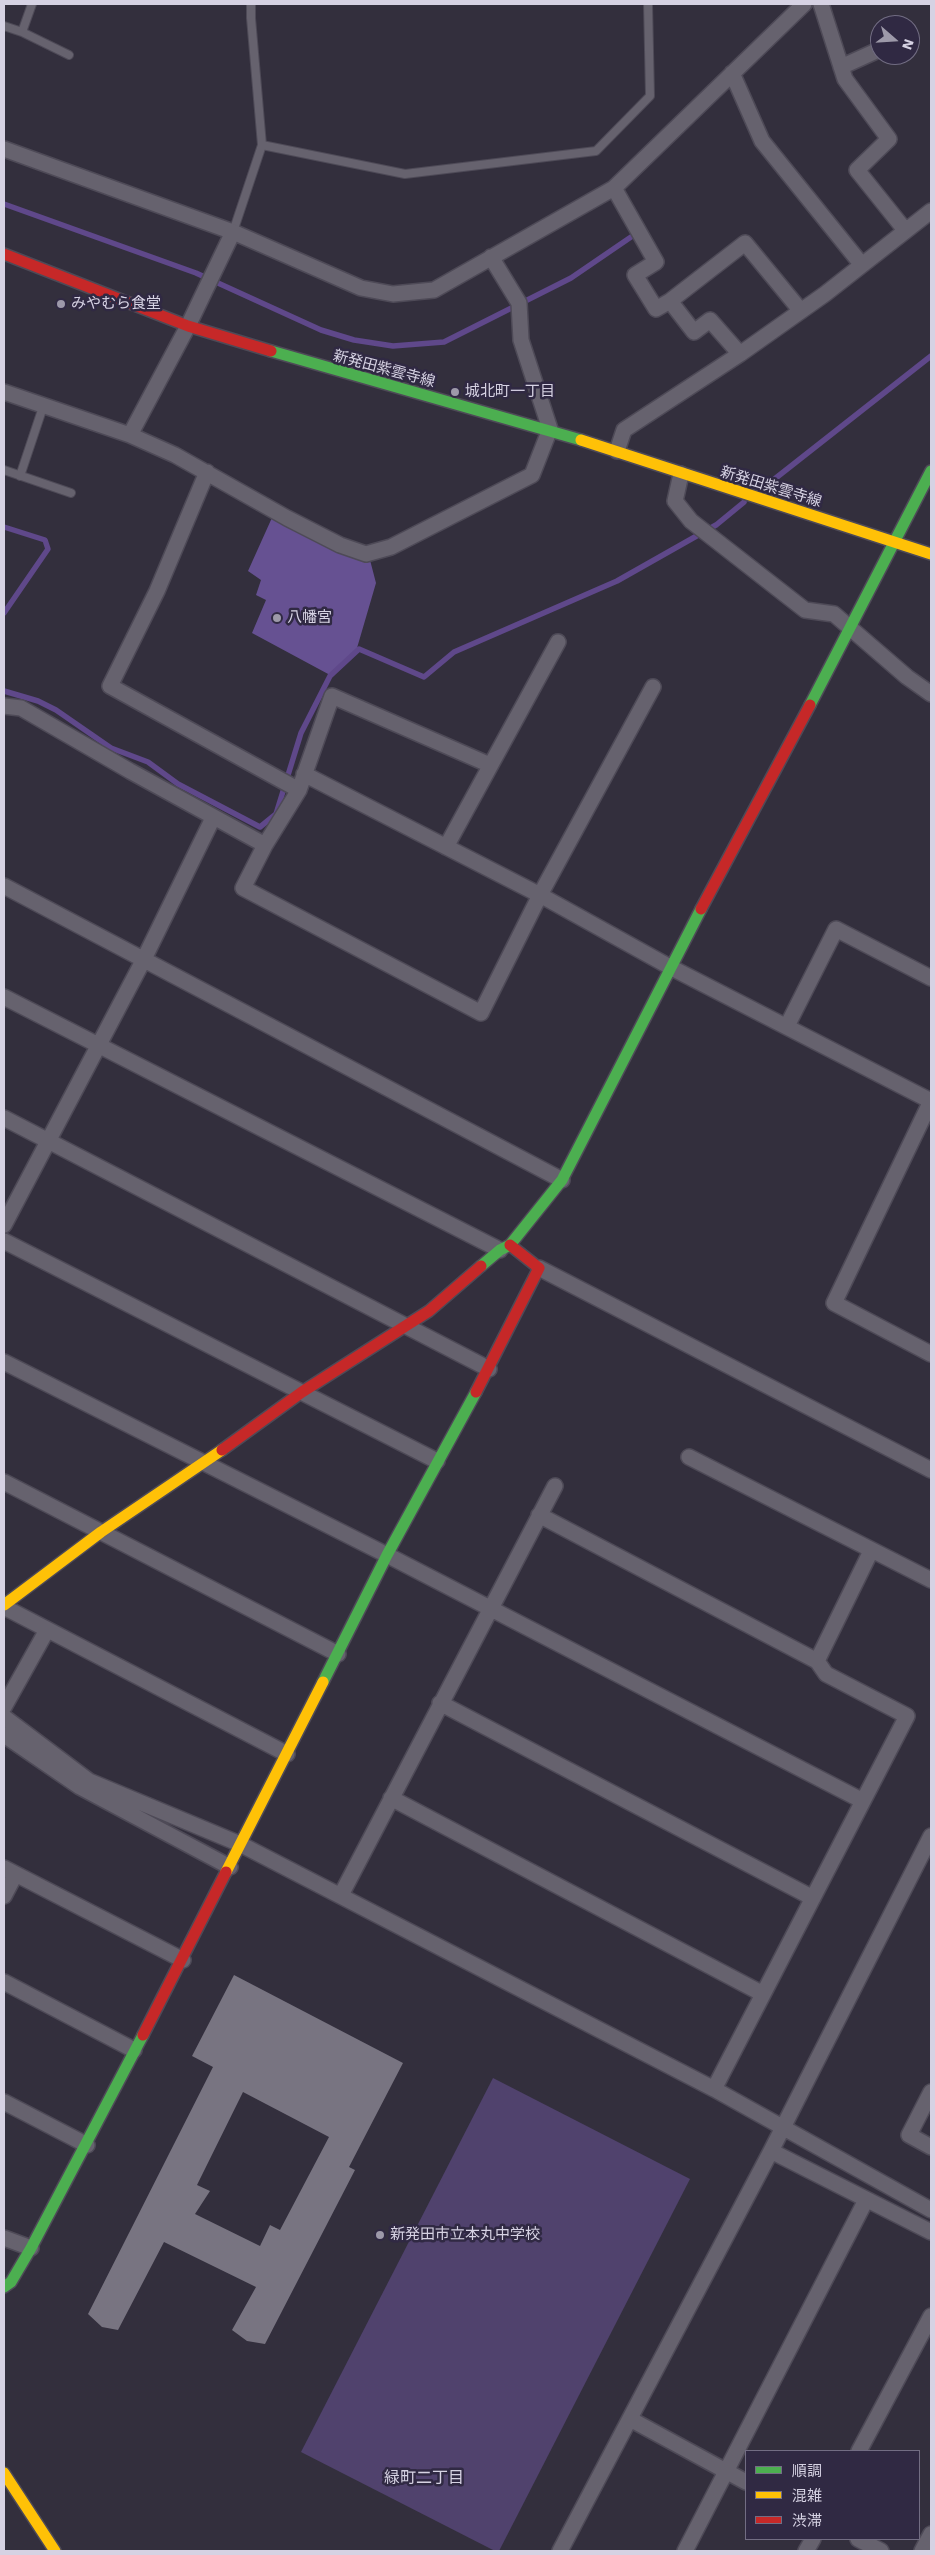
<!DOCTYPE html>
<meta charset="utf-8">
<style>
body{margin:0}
#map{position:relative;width:935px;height:2555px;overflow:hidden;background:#332f3d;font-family:"Work Sans","Noto Sans JP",sans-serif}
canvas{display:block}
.frame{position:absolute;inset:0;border:5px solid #d6d2e3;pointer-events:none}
.legend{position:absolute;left:745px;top:2450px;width:175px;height:90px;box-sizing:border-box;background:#302943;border:1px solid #726d83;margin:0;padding:6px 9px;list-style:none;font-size:15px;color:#d6d2e3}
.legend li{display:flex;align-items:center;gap:10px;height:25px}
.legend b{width:25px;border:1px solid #726d83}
.north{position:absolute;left:870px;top:15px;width:50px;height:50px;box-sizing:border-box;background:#302943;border:1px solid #726d83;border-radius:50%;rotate:109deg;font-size:14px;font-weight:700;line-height:20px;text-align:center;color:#d6d2e3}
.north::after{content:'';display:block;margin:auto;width:18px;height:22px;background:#9d99a9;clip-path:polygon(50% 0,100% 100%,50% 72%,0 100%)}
</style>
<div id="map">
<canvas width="935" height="2555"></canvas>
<div class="frame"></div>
<ul class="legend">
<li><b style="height:6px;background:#4caf50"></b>順調</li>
<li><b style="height:6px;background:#ffc107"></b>混雑</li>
<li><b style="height:6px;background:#c62828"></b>渋滞</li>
</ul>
<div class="north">N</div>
</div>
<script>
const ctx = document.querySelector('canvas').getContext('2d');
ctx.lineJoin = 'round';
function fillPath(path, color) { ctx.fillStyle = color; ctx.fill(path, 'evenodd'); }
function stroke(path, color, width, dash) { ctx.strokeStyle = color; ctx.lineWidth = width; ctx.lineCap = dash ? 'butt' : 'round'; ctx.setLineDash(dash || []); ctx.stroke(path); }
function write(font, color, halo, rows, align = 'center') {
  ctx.font = font + ' "Work Sans","Noto Sans JP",sans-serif'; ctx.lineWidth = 5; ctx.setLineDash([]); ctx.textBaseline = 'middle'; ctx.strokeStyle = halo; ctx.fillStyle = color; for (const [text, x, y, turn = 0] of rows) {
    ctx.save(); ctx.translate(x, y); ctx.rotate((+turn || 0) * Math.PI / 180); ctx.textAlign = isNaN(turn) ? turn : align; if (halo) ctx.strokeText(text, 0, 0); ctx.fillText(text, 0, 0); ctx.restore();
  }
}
fillPath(new Path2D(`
 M493 2078 690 2179 499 2551H495L301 2452Z`), '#50426d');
fillPath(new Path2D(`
 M275 511 370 560 376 583 357 648 330 675 252 633 266 600 256 595 261 580 248 571Z`), '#665192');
stroke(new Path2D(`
 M4 204 196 273 321 330 354 340 393 346 444 342 571 278 631 237
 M758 492 931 356
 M4 527 45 540 48 549 4 613
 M4 691 38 701 56 710 111 748 148 762 178 784 260 827 276 814 301 733 330 676 359 649 424 677 454 652 617 581 716 525 744 502`), '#5f488a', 5.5);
fillPath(new Path2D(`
 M234 1975 403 2063 349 2167 355 2170 265 2344 247 2341 232 2330 256 2287 164 2242 118 2330 102 2327 88 2314 213 2067 192 2056ZM243 2092 329 2137 280 2230 270 2225 260 2246 195 2214 210 2191 197 2185Z`), '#787481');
const lane = new Path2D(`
 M4 26 22 32 69 55
 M22 32 32 4
 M262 145 405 174 596 151 650 96 648 4
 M233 232 262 145 251 18V4
 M4 470 71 493
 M20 476 44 404`);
const street = new Path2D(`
 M821 4 845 79 889 139 857 170 905 230
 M841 67 874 52
 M732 73 762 141 862 265
 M4 149 233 232 361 288 393 294 434 290 614 188 804 4
 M614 188 656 262 635 275 656 309 670 301 694 332 710 320 740 354
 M670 301 745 243 801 311
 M4 392 130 435 175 455 287 518 340 545 366 554 391 547 532 475 550 429 521 340 519 303 491 257
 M130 435 188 326 233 232
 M617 451 624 430 740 354 825 294 931 211
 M207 472 157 591 110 686 299 790
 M681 474 675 501 691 521 805 610 834 614 907 677 931 694
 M4 706 21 708 130 771 265 845
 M490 765 332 696 299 790 265 845 243 888 481 1013 540 895 653 687
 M304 774 540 895 670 967 931 1101
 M446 847 558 642
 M4 886 562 1180
 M4 997 500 1250
 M787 1026 836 929 931 978
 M931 1101 834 1303 931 1354
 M4 1118 489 1369
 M4 1225 143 961 213 818
 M4 1241 437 1461
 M539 1268 931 1470
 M4 1362 387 1555 863 1801
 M689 1457 931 1580
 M4 1482 338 1654
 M539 1515 817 1661
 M4 1607 287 1754
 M440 1703 813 1898
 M4 1707 47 1630
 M4 1717 89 1781 240 1844 714 2089 931 2210
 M4 1735 80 1787 230 1867
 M391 1798 763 1994
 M4 1868 183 1960
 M341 1895 555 1486
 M4 1896 15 1875
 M4 1982 134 2050
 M714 2089 907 1716 826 1674 817 1661 871 1551
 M931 2092 909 2135 931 2147
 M4 2102 87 2145
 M771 2151 931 2232
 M4 2238 31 2248
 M630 2419 746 2482
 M859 2451 931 2316
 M858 2539 881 2551
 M560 2551 771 2151 931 1836
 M685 2551 866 2200
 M806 2551 813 2539
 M922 2551 931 2534`);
const fast = new Path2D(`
 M271 351 581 440
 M810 705 931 471
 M481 1266 500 1250 510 1245 562 1180 701 909
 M323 1682 387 1555 476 1392
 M4 2287 11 2282 31 2248 143 2035`);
const slow = new Path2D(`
 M581 440 931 554
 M4 1605 101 1532 222 1450
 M226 1872 323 1682
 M4 2473 55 2551`);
const jam = new Path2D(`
 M4 254 188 326 271 351
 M701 909 810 705
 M476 1392 539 1268 510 1245
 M222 1450 302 1392 429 1311 481 1266
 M143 2035 226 1872`);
stroke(lane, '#4e4a57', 10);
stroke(street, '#4e4a57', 18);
stroke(fast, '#4e4a57', 14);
stroke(slow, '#4e4a57', 14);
stroke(jam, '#4e4a57', 14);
stroke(lane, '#66626e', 8);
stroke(street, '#66626e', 15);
stroke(fast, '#4caf50', 11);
stroke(slow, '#ffc107', 11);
stroke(jam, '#c62828', 11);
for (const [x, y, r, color] of [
 [61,304,5,"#9d99a9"],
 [455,392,5,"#9d99a9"],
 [277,618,5,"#9d99a9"],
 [380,2235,5,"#9d99a9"]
]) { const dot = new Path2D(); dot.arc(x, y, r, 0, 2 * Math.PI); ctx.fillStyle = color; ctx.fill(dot); stroke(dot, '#302943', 2); }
write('15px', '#d6d2e3', '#302943', [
 ["みやむら食堂",71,304],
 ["城北町一丁目",465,392],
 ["八幡宮",287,618],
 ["新発田市立本丸中学校",390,2235]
], 'left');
write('15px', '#d6d2e3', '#302943', [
 ["新発田紫雲寺線",384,369,15],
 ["新発田紫雲寺線",771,487,17]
]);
write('16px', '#d6d2e3', '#302943', [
 ["緑町二丁目",424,2478]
]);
</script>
